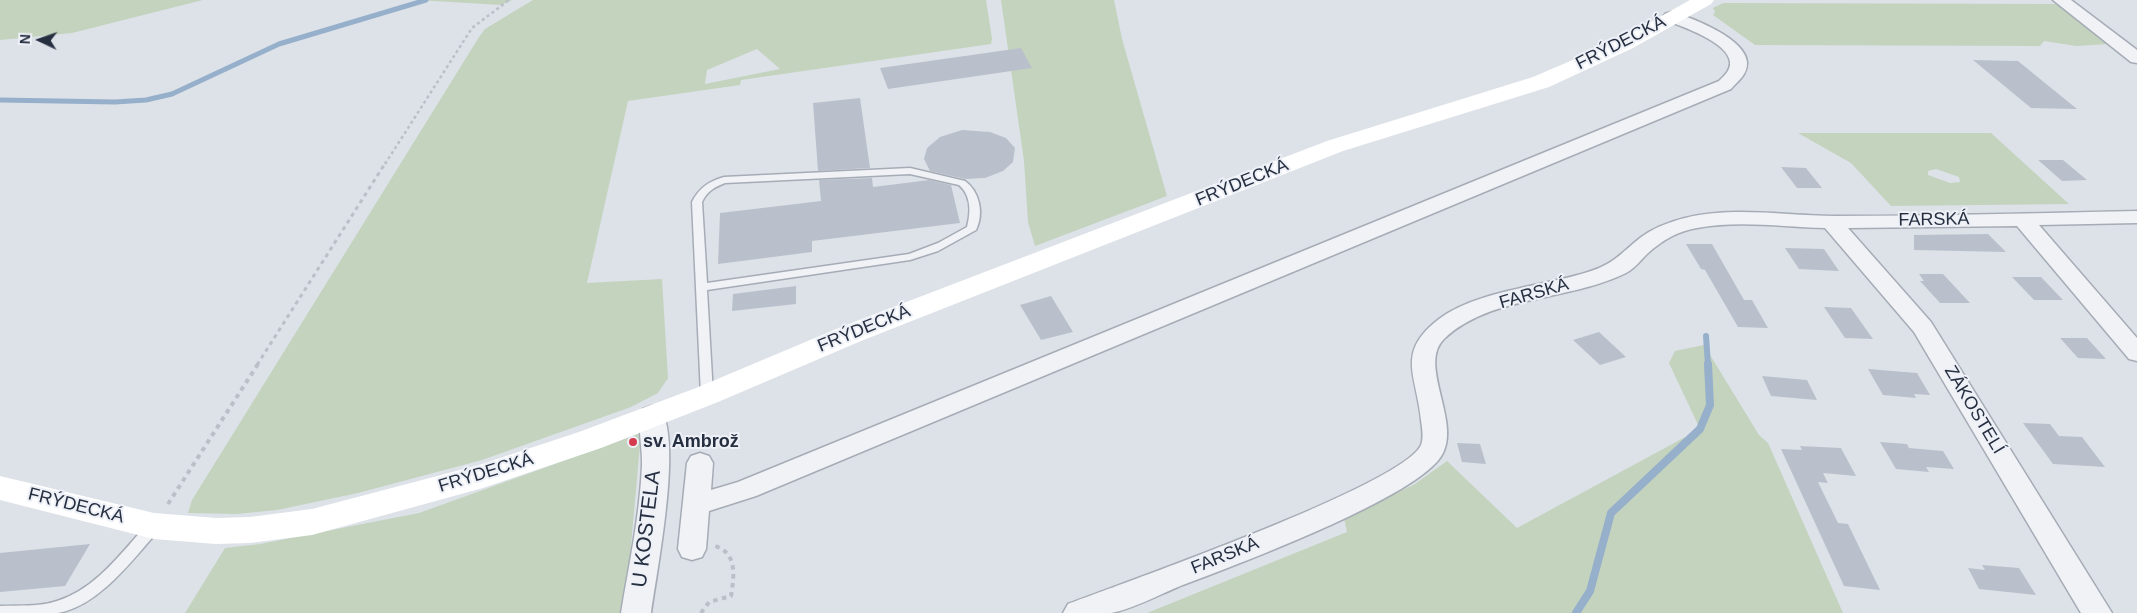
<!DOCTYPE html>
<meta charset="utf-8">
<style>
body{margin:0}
#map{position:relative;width:2137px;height:613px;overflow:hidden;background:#dde2e8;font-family:Helvetica,sans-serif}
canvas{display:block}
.north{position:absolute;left:15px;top:15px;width:50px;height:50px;-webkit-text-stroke:4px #edf0f6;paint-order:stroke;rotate:273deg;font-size:14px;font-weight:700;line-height:20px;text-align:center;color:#262f40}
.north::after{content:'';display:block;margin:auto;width:18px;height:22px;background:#262f40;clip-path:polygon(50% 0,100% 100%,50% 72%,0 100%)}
</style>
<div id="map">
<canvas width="2137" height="613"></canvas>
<div class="north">N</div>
</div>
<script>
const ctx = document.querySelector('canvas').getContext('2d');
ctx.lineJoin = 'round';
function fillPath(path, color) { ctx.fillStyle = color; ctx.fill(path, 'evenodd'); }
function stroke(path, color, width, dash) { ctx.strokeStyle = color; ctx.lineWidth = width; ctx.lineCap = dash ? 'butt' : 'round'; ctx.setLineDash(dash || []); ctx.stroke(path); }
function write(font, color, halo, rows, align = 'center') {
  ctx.font = font + ' Helvetica,sans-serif'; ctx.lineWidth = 4; ctx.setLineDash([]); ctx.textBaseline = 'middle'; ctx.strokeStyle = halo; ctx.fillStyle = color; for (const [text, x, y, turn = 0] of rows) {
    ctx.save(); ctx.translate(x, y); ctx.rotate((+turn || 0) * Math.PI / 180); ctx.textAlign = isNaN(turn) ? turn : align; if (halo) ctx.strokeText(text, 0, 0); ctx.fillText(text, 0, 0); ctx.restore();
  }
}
fillPath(new Path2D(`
 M0 0H203L72 33 0 40Z
 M417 0H512L501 5Z
 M533 0H986L992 39 991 44 741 80 740 85 628 101 587 283 662 279 668 378 658 393 631 407 482 460 358 493 277 510 237 514 188 513 192 500 479 37 485 29ZM757 49 780 69 705 84 707 70Z
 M1001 0H1114L1122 39 1167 196 1035 246 1028 222 1024 161Z
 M1723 3 2057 4 2109 44 2076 46 2044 41 2040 46 1755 45 1713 15 1715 12 1713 8Z
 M1798 133H1991L2069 204 1891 206 1851 163ZM1936 169 1959 177 1960 182 1950 183 1928 175V171Z
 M1704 345 1759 435 1768 443 1843 613H1147L1347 532 1344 518 1415 484 1447 461 1517 528 1700 429 1669 363 1675 351Z
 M641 433 625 613H185L225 548 260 544 419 513Z`), '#c3d3be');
stroke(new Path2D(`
 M0 100 115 102 146 100 172 94 279 44 426 0`), '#96afcb', 5);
stroke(new Path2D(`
 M1706 336 1708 365`), '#96afcb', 6);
stroke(new Path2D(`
 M1576 613 1590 591 1611 513 1700 429 1710 405 1708 364`), '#96afcb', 8);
fillPath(new Path2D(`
 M1021 48 1032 68 888 89 880 68Z
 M1973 60 2018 61 2077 109 2031 108Z
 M860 98 870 168 818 171 813 103Z
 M962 130 990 132 1006 138 1015 148 1013 162 1003 171 985 178 965 179 930 171 924 159 927 148 940 137Z
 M2038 160H2063L2087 180 2062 181Z
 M1781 167 1806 168 1822 188H1797Z
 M872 178 873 187 929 180 951 185 960 223 812 241V252L718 264 720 213 821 201 819 180Z
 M1988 234 2006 252 1914 250V235Z
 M1686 244H1712L1744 300H1752L1768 328 1738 327 1705 270 1701 269Z
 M1785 248 1824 249 1839 271 1799 269Z
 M1919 274H1943L1970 303H1940L1920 281H1924Z
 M2012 277H2041L2063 300H2034Z
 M796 286V304L732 311 733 294Z
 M1051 296 1073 332 1041 340 1020 305Z
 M1824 307 1851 308 1873 339 1845 338Z
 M1599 332 1626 357 1600 365 1573 340Z
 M2060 338H2087L2106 359 2078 358Z
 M1868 369 1917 373 1930 395 1914 394 1916 398 1883 395Z
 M1762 376 1807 380 1817 400 1771 396Z
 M2023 423 2050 424 2059 436 2082 437 2105 467 2053 464Z
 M1880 442 1907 444 1909 448 1943 451 1954 469 1926 467 1929 472 1896 469Z
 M1457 443 1480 444 1486 464 1462 462Z
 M1800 446 1841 448 1856 476 1823 473 1828 483 1818 482 1838 523 1848 524 1880 590 1844 586 1781 449 1802 450Z
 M90 544 65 586 0 592V553Z
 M1982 565 2019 568 2036 595 1979 589 1968 568 1985 570Z`), '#bac0cb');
const lane = new Path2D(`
 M910 168 965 181C980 192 984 214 976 230L938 251 910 260 707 290 713 395 711 398H703L701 395 692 202C699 188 709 181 724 177ZM910 174 959 185C971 195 971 212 967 227L938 243 909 254 707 283 702 202C707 191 715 187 725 183Z
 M154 521 159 522 161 526 159 530C133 559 99 606 58 613 41 613 18 613 0 613V606C19 605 39 607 57 601 96 589 123 551 149 522Z`);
const street = new Path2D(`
 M2053 0H2071L2137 50V63L2131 62Z
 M1671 12C1691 17 1745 38 1747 62 1748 74 1738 81 1731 89L756 496 709 511 706 549 702 557 692 560 682 557 678 549 687 463 691 456 700 453 709 456 713 463 711 490 738 482 1719 81C1724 76 1731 70 1730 62 1728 42 1681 26 1665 20L1663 17 1665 14Z
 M2137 211V223L2039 225 2137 338V361L2129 359 2017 226 1848 228 1931 322 2112 613H2081L1914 332 1825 228C1783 227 1739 220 1697 228 1678 231 1661 241 1647 254 1640 261 1634 269 1626 273 1570 301 1490 295 1444 339 1418 364 1460 420 1443 453 1423 496 1228 568 1178 587 1159 595 1130 610 1111 613 1096 613 1078 613 1063 613L1068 604C1121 584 1403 485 1421 445 1424 438 1422 428 1421 420 1417 375 1395 353 1439 319 1476 291 1544 286 1588 272 1614 264 1620 254 1640 238 1653 228 1669 222 1685 218 1734 206 1786 216 1836 216 1936 216 2036 213 2137 211Z
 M652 406 661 409C682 445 657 569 651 613H621C629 564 640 515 642 465 643 450 636 420 643 409Z`);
stroke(lane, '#a6acb6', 3);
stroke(street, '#a6acb6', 3);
stroke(new Path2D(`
 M385 164 472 28 509 0`), '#bbbfc7', 2.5, [3, 3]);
stroke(new Path2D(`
 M257 365 386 162`), '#bbbfc7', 3, [4, 4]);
stroke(new Path2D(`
 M168 504 258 364
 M701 613 709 602 731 596C734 577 738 553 715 546`), '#bbbfc7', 4, [4.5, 4.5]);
fillPath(lane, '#f0f2f6');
fillPath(street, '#f0f2f6');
fillPath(new Path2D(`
 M1690 0H1714L1711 4 1633 48 1549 87 1343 151 861 341 718 402 601 448 483 488 312 535 250 543 216 544 154 539 0 500V476L154 513 216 518 250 517 312 509 479 465 579 432 696 388 841 327 1327 141 1533 77 1619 40Z`), '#fff');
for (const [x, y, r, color] of [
 [633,442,5,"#d63a4f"]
]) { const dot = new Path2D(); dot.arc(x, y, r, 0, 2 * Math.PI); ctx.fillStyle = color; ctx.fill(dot); stroke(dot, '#edf0f6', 2); }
write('18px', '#262f40', '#edf0f6', [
 ["FRÝDECKÁ",1621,43,-27],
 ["FRÝDECKÁ",1242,183,-22],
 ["FARSKÁ",1934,220,-1],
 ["FARSKÁ",1534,294,-16],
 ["FRÝDECKÁ",864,329,-22],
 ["ZÁKOSTELÍ",1974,410,59],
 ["FRÝDECKÁ",486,473,-17],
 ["FRÝDECKÁ",76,506,14],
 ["FARSKÁ",1225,556,-22]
]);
write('bold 18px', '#262f40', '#edf0f6', [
 ["sv. Ambrož",643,442]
], 'left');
write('21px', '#262f40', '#edf0f6', [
 ["U KOSTELA",647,529,-83]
]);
</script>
